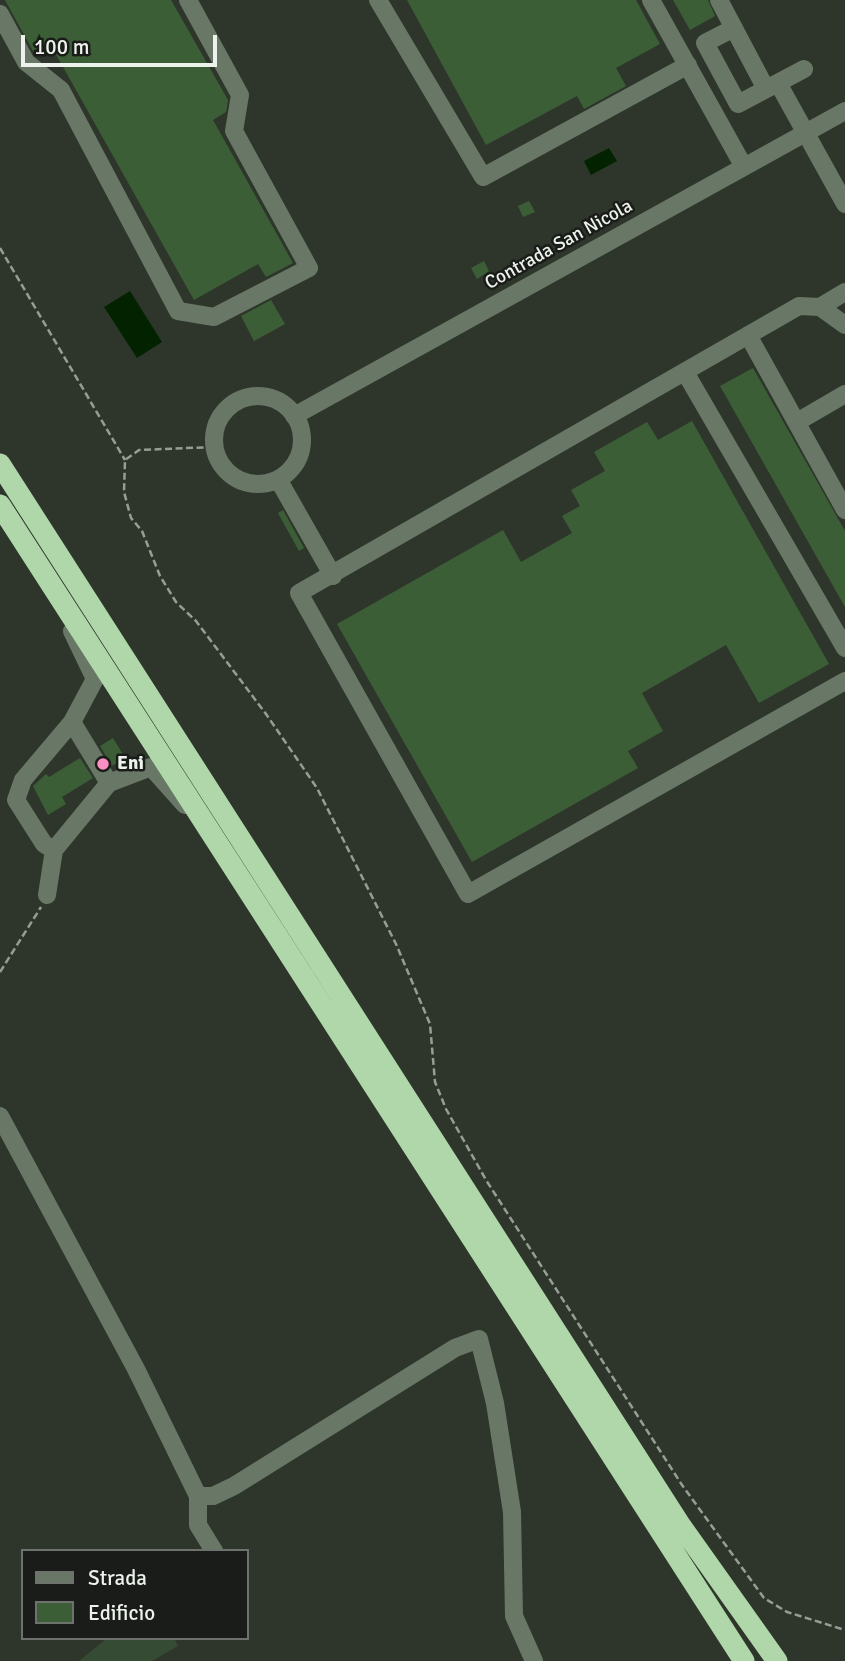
<!DOCTYPE html>
<style>
body{margin:0}
#map{position:relative;width:845px;height:1661px;overflow:hidden;background:#2e362c;font-family:Signika,sans-serif}
canvas{display:block}
.legend{position:absolute;left:21px;top:1549px;width:228px;height:91px;box-sizing:border-box;background:#191c18;border:2px solid #6e726d;margin:0;padding:9px 12px;list-style:none;font-size:21px;color:#edf2ec}
.legend li{display:flex;align-items:center;gap:14px;height:35px}
.legend b{width:35px;border:2px solid #6e726d}
.scale{position:absolute;left:21px;top:35px;width:196px;height:32px;box-sizing:border-box;border:4px solid #edf2ec;border-top:0;padding-left:9px;font-size:21px;line-height:24px;white-space:nowrap;color:#edf2ec;-webkit-text-stroke:5px #191c18;paint-order:stroke}
</style>
<div id="map">
<canvas width="845" height="1661"></canvas>
<ul class="legend">
<li><b style="height:9px;background:#697866"></b>Strada</li>
<li><b style="height:19px;background:#3c5e36"></b>Edificio</li>
</ul>
<div class="scale">100 m</div>
</div>
<script>
const ctx = document.querySelector('canvas').getContext('2d');
ctx.lineJoin = 'round';
function fillPath(path, color) { ctx.fillStyle = color; ctx.fill(path, 'evenodd'); }
function stroke(path, color, width, dash) { ctx.strokeStyle = color; ctx.lineWidth = width; ctx.lineCap = dash ? 'butt' : 'round'; ctx.setLineDash(dash || []); ctx.stroke(path); }
function write(font, color, halo, rows, align = 'center') {
  ctx.font = font + ' Signika,sans-serif'; ctx.lineWidth = 5; ctx.setLineDash([]); ctx.textBaseline = 'middle'; ctx.strokeStyle = halo; ctx.fillStyle = color; for (const [text, x, y, turn = 0] of rows) {
    ctx.save(); ctx.translate(x, y); ctx.rotate((+turn || 0) * Math.PI / 180); ctx.textAlign = isNaN(turn) ? turn : align; if (halo) ctx.strokeText(text, 0, 0); ctx.fillText(text, 0, 0); ctx.restore();
  }
}
fillPath(new Path2D(`
 M107 1638H174L178 1646 152 1661H79Z`), '#364b33');
fillPath(new Path2D(`
 M609 148 617 161 591 175 584 161Z
 M130 291 162 342 137 358 104 307Z`), '#032300');
fillPath(new Path2D(`
 M5 0H171L228 100 226 112 213 120 293 263 266 277 258 264 194 300 49 42 33 51Z
 M407 0H636L660 44 616 68 626 86 584 109 577 96 486 145Z
 M673 0H708L715 16 690 30Z
 M529 201 535 212 523 217 518 206Z
 M484 261 489 271 477 279 471 268Z
 M271 300 285 324 254 341 241 316Z
 M753 368 845 531V607L720 386Z
 M692 421 829 664 759 703 726 645 642 693 663 731 628 751 638 768 472 862 337 624 503 530 521 562 572 533 562 516 580 506 571 490 605 471 594 452 647 422 658 440Z
 M283 510 304 548 299 551 278 513Z
 M113 738 125 758 112 766 100 746Z
 M80 758 93 778 62 797 66 804 48 815 33 786 46 774 49 777Z`), '#3c5e36');
stroke(new Path2D(`
 M0 248 125 460
 M214 447 139 450 125 460 124 492 131 518 142 531 160 576 176 602 196 621 266 714 317 788 396 944 430 1024 435 1082 446 1109 486 1180 682 1485 764 1598 787 1612 845 1630
 M0 972 41 907`), '#969d95', 2.5, [7, 3.5]);
stroke(new Path2D(`
 M378 0 483 177 688 65
 M651 0 744 167
 M719 0 766 89
 M0 14 26 62 61 90 178 311 214 317 309 268 234 131 240 95 188 0
 M734 28 705 43 738 104 804 69
 M778 83 845 204
 M820 307 845 292
 M845 325 820 307 799 306 299 593 468 894 845 681
 M748 335 845 510
 M685 372 845 648
 M214 440a44 44 0 1 1 88 0a44 44 0 1 1-88 0Z
 M294 416 845 111
 M797 422 845 394
 M278 479 333 576
 M72 631 95 679 72 722 109 783 151 767 185 805
 M72 722 23 780 16 800 44 844 54 850 109 783
 M47 895 54 850
 M0 1116 136 1369 198 1496H213L234 1486 455 1348 479 1339 495 1403 512 1512 514 1616 534 1661
 M198 1496V1525L214 1551`), '#697866', 18);
stroke(new Path2D(`
 M0 464 679 1523 777 1661
 M0 505 744 1661`), '#b0d7a9', 21);
for (const [x, y, r, color] of [
 [103,764,7,"#fc8fc3"]
]) { const dot = new Path2D(); dot.arc(x, y, r, 0, 2 * Math.PI); ctx.fillStyle = color; ctx.fill(dot); stroke(dot, '#191c18', 2.5); }
write('19px', '#edf2ec', '#191c18', [
 ["Contrada San Nicola",559,245,-29]
]);
write('bold 19px', '#edf2ec', '#191c18', [
 ["Eni",117,764]
], 'left');
</script>
